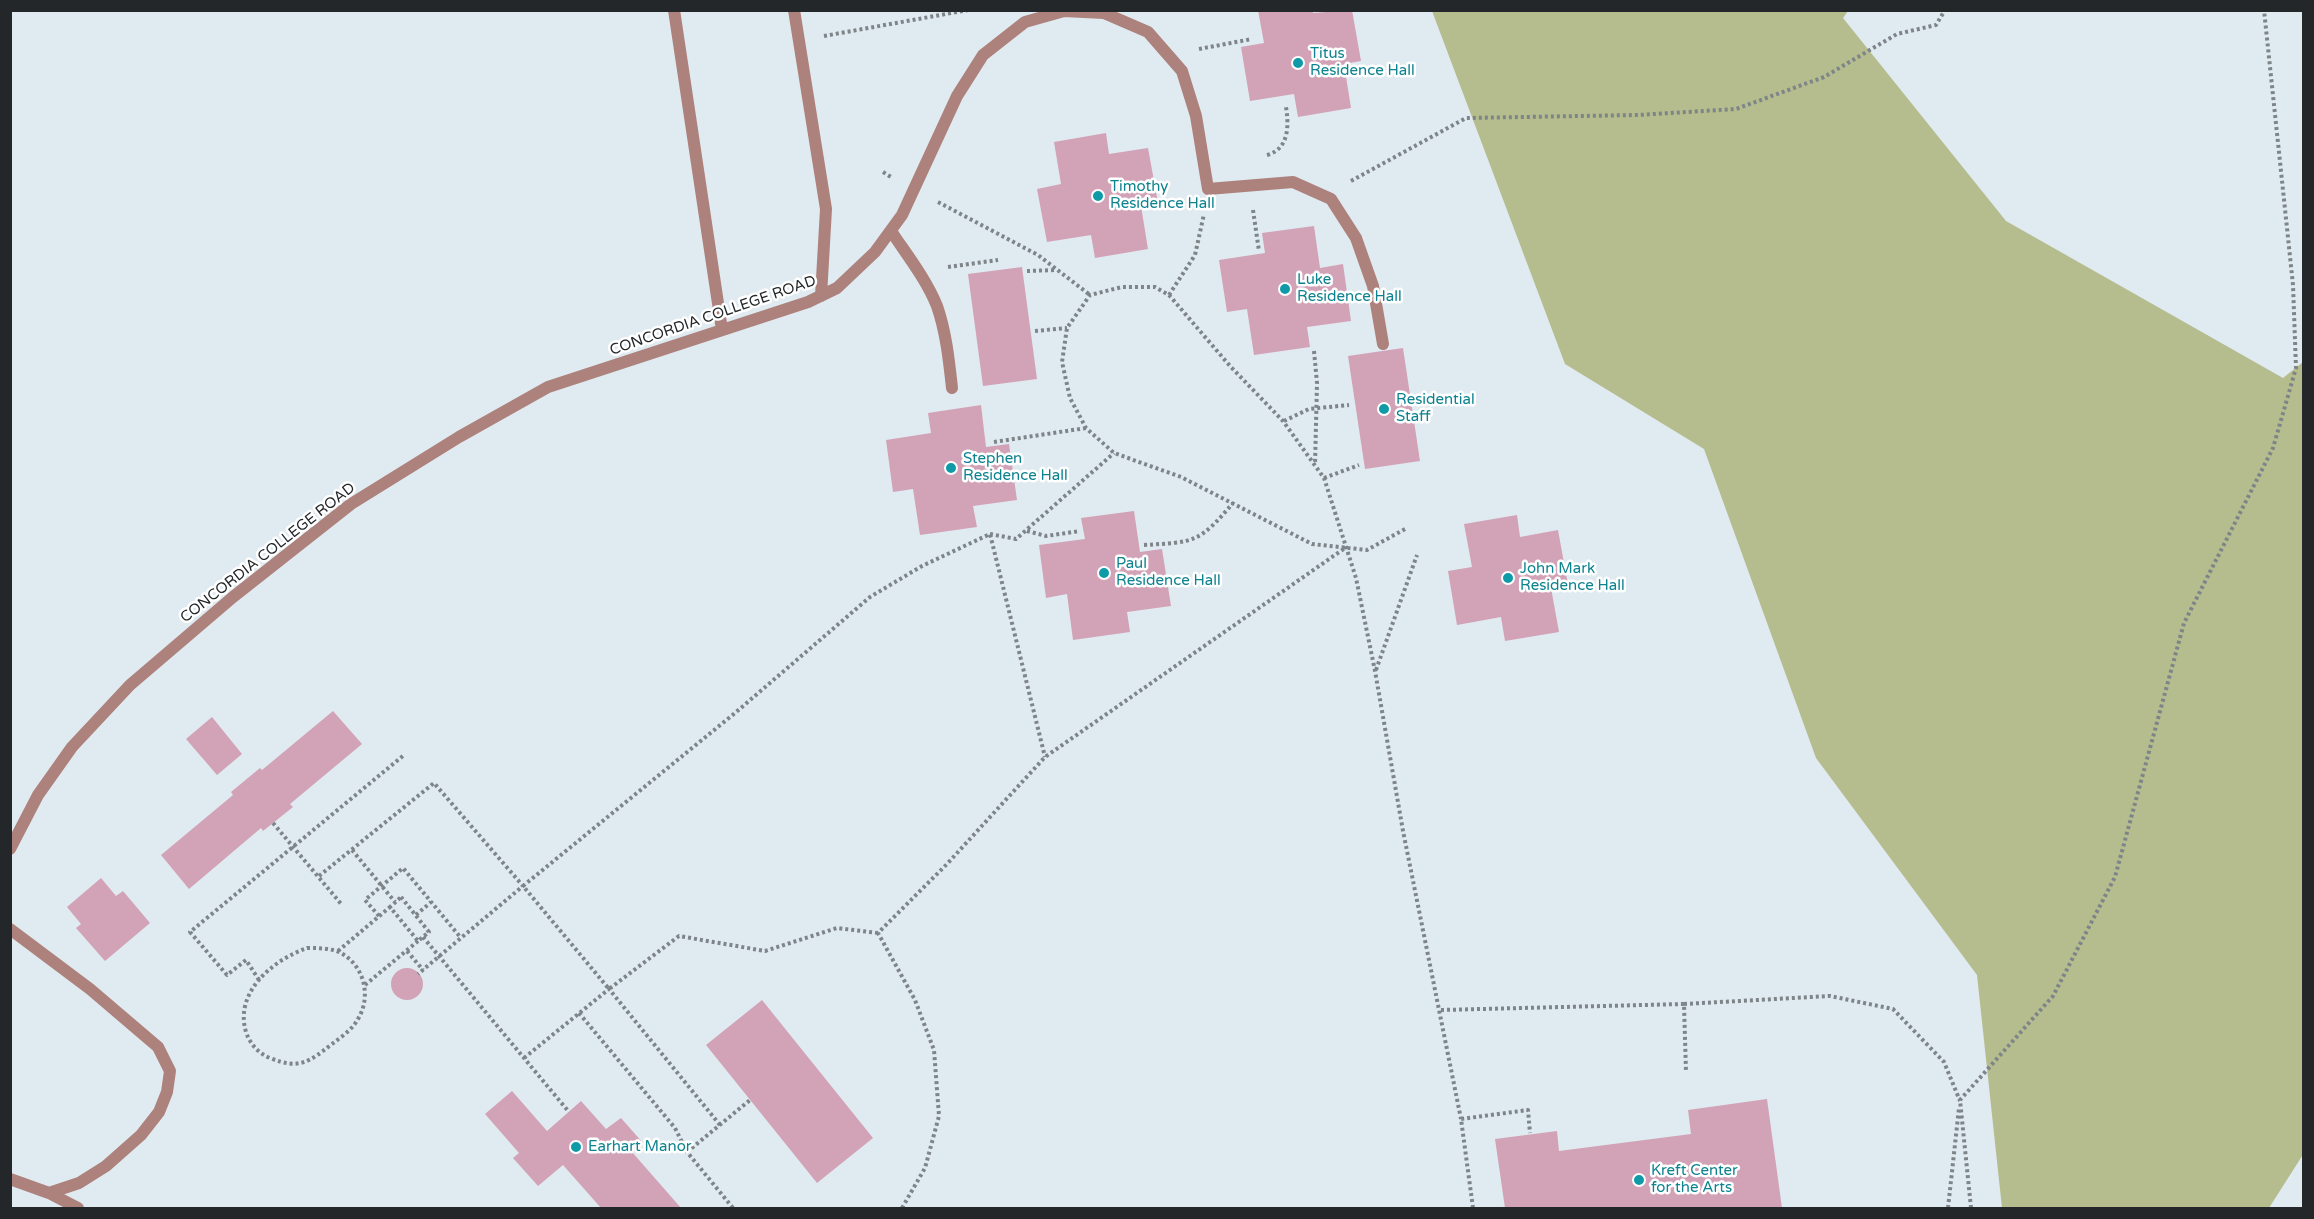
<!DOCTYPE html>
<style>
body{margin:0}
#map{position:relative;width:2314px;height:1219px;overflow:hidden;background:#e0eaf1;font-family:"Varela Round",sans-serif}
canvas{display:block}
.frame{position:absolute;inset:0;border:12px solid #232729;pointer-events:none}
</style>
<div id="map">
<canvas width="2314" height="1219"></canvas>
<div class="frame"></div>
</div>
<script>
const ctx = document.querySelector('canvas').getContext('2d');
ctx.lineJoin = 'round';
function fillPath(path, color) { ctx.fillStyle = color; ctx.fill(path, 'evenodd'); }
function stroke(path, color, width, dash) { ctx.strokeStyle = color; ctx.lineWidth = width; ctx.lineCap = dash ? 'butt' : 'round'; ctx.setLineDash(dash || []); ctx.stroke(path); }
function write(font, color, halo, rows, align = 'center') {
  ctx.font = font + ' "Varela Round",sans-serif'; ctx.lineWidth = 5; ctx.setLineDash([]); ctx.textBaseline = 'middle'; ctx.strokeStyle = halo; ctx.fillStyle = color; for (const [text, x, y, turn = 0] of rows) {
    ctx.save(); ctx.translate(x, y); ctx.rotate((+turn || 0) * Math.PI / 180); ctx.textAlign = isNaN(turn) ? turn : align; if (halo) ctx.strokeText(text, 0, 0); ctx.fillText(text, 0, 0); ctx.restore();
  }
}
fillPath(new Path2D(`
 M1432 11H1848L1843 18 2006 221 2283 378 2303 362 2304 1153 2269 1208H2002L1977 975 1816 758 1704 449 1565 364Z`), '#b5bc8d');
fillPath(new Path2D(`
 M1258 10H1312L1313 13 1352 10 1361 61 1344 64 1351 108 1298 117 1294 94 1250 101 1241 47 1264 43Z
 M1106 133 1109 154 1148 148 1158 203 1141 206 1148 249 1095 258 1091 235 1047 242 1037 189 1061 184 1054 142Z
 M1314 226 1320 268 1343 264 1351 321 1307 327 1310 347 1254 355 1247 309 1227 312 1219 260 1265 253 1262 233Z
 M1022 267 1037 379 983 386 968 274Z
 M1403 348 1420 461 1365 469 1348 356Z
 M981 405 986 447 1009 444 1017 500 973 506 977 527 920 535 913 489 893 492 886 440 931 433 928 413Z
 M1134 511 1140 552 1162 549 1171 606 1127 612 1130 632 1073 640 1067 594 1046 598 1039 545 1085 539 1081 518Z
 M1517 515 1520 537 1558 530 1568 585 1551 588 1559 632 1505 641 1501 617 1457 625 1448 571 1472 567 1464 524Z
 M333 711 362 744 290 804 293 807 263 831 261 828 189 889 161 855 233 795 231 792 260 768 262 770Z
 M212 717 242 754 217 775 186 739Z
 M101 878 116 896 123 891 150 923 105 961 76 928 81 924 67 907Z
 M391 984a16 16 0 1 1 32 0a16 16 0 1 1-32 0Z
 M762 1000 873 1138 817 1183 706 1045Z
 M512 1091 547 1131 581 1101 606 1129 621 1118 643 1143 632 1152 681 1208H601L563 1165 538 1186 513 1158 519 1153 485 1114Z
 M1767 1099 1782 1208H1505L1495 1139 1557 1131 1559 1151 1691 1134 1688 1110Z`), '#d2a2b7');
stroke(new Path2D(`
 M824 36 968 10
 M1199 49 1252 39
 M1267 155C1289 149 1289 126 1286 107
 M883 172 891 177
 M1351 181 1466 118 1638 115 1736 109 1824 77 1897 34 1936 25 1945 10
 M938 202 1038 255 1090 295
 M1253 210 1259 251
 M948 267 998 260
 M1027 271 1056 270
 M1169 295 1195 255 1204 214
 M1035 331 1067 328
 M1314 351 1317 383 1315 465
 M1284 421 1309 409 1349 405
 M994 442 1086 428
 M1324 478 1359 465
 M1405 529 1367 550 1312 544 1181 477 1114 453 1086 428 1070 398 1062 362 1067 328 1090 295 1122 287H1155L1169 295 1230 366 1283 421 1324 478 1356 578 1375 671 1403 831 1461 1119
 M1027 531 1046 536 1080 531
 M990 534 1016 539 1114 453
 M1144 545C1195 542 1199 543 1233 503
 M1376 670 1417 555
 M273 823 342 905
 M352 850 395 902
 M319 876 434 783 523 886 418 974
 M401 897 429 932 418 941 390 907Z
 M416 915 431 902
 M379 916 365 900 403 868 461 938
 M878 933 837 928 765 951 679 936 609 989 523 886 735 713 870 597 922 566 990 534 1045 757
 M423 937 569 1112
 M307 948C318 948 329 948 339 952 364 964 372 996 358 1019 352 1030 341 1037 332 1044 309 1062 299 1070 270 1058 258 1053 250 1044 246 1032 234 992 273 960 307 948Z
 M338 951 390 907
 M407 951 423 970
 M259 980 246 960 227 975 190 932 404 755
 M365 985 418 941
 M1684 1004 1830 996 1893 1009 1944 1062 1960 1101
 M1441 1010 1684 1004 1686 1072
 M579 1013 675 1128 687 1152 733 1208
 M524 1058 609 989 720 1125
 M687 1152 750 1100
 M902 1208 925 1168 939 1116 934 1050 915 1000 878 933 947 864 1045 757 1345 548
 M1473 1208 1461 1119 1528 1110 1530 1133
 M1948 1208 1959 1108
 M1971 1208 1960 1100 2053 996 2115 877 2184 623 2273 448 2296 368 2293 285 2264 10`), '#7e8589', 4, [3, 3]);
stroke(new Path2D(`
 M674 10 722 330
 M794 10 826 209 821 296
 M891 231C907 255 926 279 937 306 946 332 949 360 952 388
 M10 849 38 795 72 747 130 685 233 597 351 504 459 437 548 387 808 302 837 288 875 252 902 215 957 96 983 55 1025 22 1064 11 1104 13 1148 32 1182 71 1196 116 1208 189 1293 182 1331 199 1356 238 1373 286 1383 344
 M10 929 90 989 158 1047 170 1071 167 1092 159 1112 141 1135 106 1166 79 1183 49 1193
 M10 1179 49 1193 78 1208`), '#ad817c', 12);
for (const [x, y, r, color] of [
 [1298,63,6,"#0f9aa8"],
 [1098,196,6,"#0f9aa8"],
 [1285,289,6,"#0f9aa8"],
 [1384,409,6,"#0f9aa8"],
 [951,468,6,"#0f9aa8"],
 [1104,573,6,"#0f9aa8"],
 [1508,578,6,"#0f9aa8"],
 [576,1147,6,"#0f9aa8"],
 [1639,1180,6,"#0f9aa8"]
]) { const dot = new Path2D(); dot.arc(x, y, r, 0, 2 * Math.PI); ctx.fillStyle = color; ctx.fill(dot); stroke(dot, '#fff', 2); }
write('15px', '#0d838f', '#fff', [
 ["Titus",1310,54],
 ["Residence Hall",1310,71],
 ["Timothy",1110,187],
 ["Residence Hall",1110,204],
 ["Luke",1297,280],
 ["Residence Hall",1297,297],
 ["Residential",1396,400],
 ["Staff",1396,417],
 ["Stephen",963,459],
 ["Residence Hall",963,476],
 ["Paul",1116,564],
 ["Residence Hall",1116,581],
 ["John Mark",1520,569],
 ["Residence Hall",1520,586],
 ["Earhart Manor",588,1147],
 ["Kreft Center",1651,1171],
 ["for the Arts",1651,1188]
], 'left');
write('15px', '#232729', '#fff', [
 ["CONCORDIA COLLEGE ROAD",713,316,-19],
 ["CONCORDIA COLLEGE ROAD",268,553,-38]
]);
</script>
